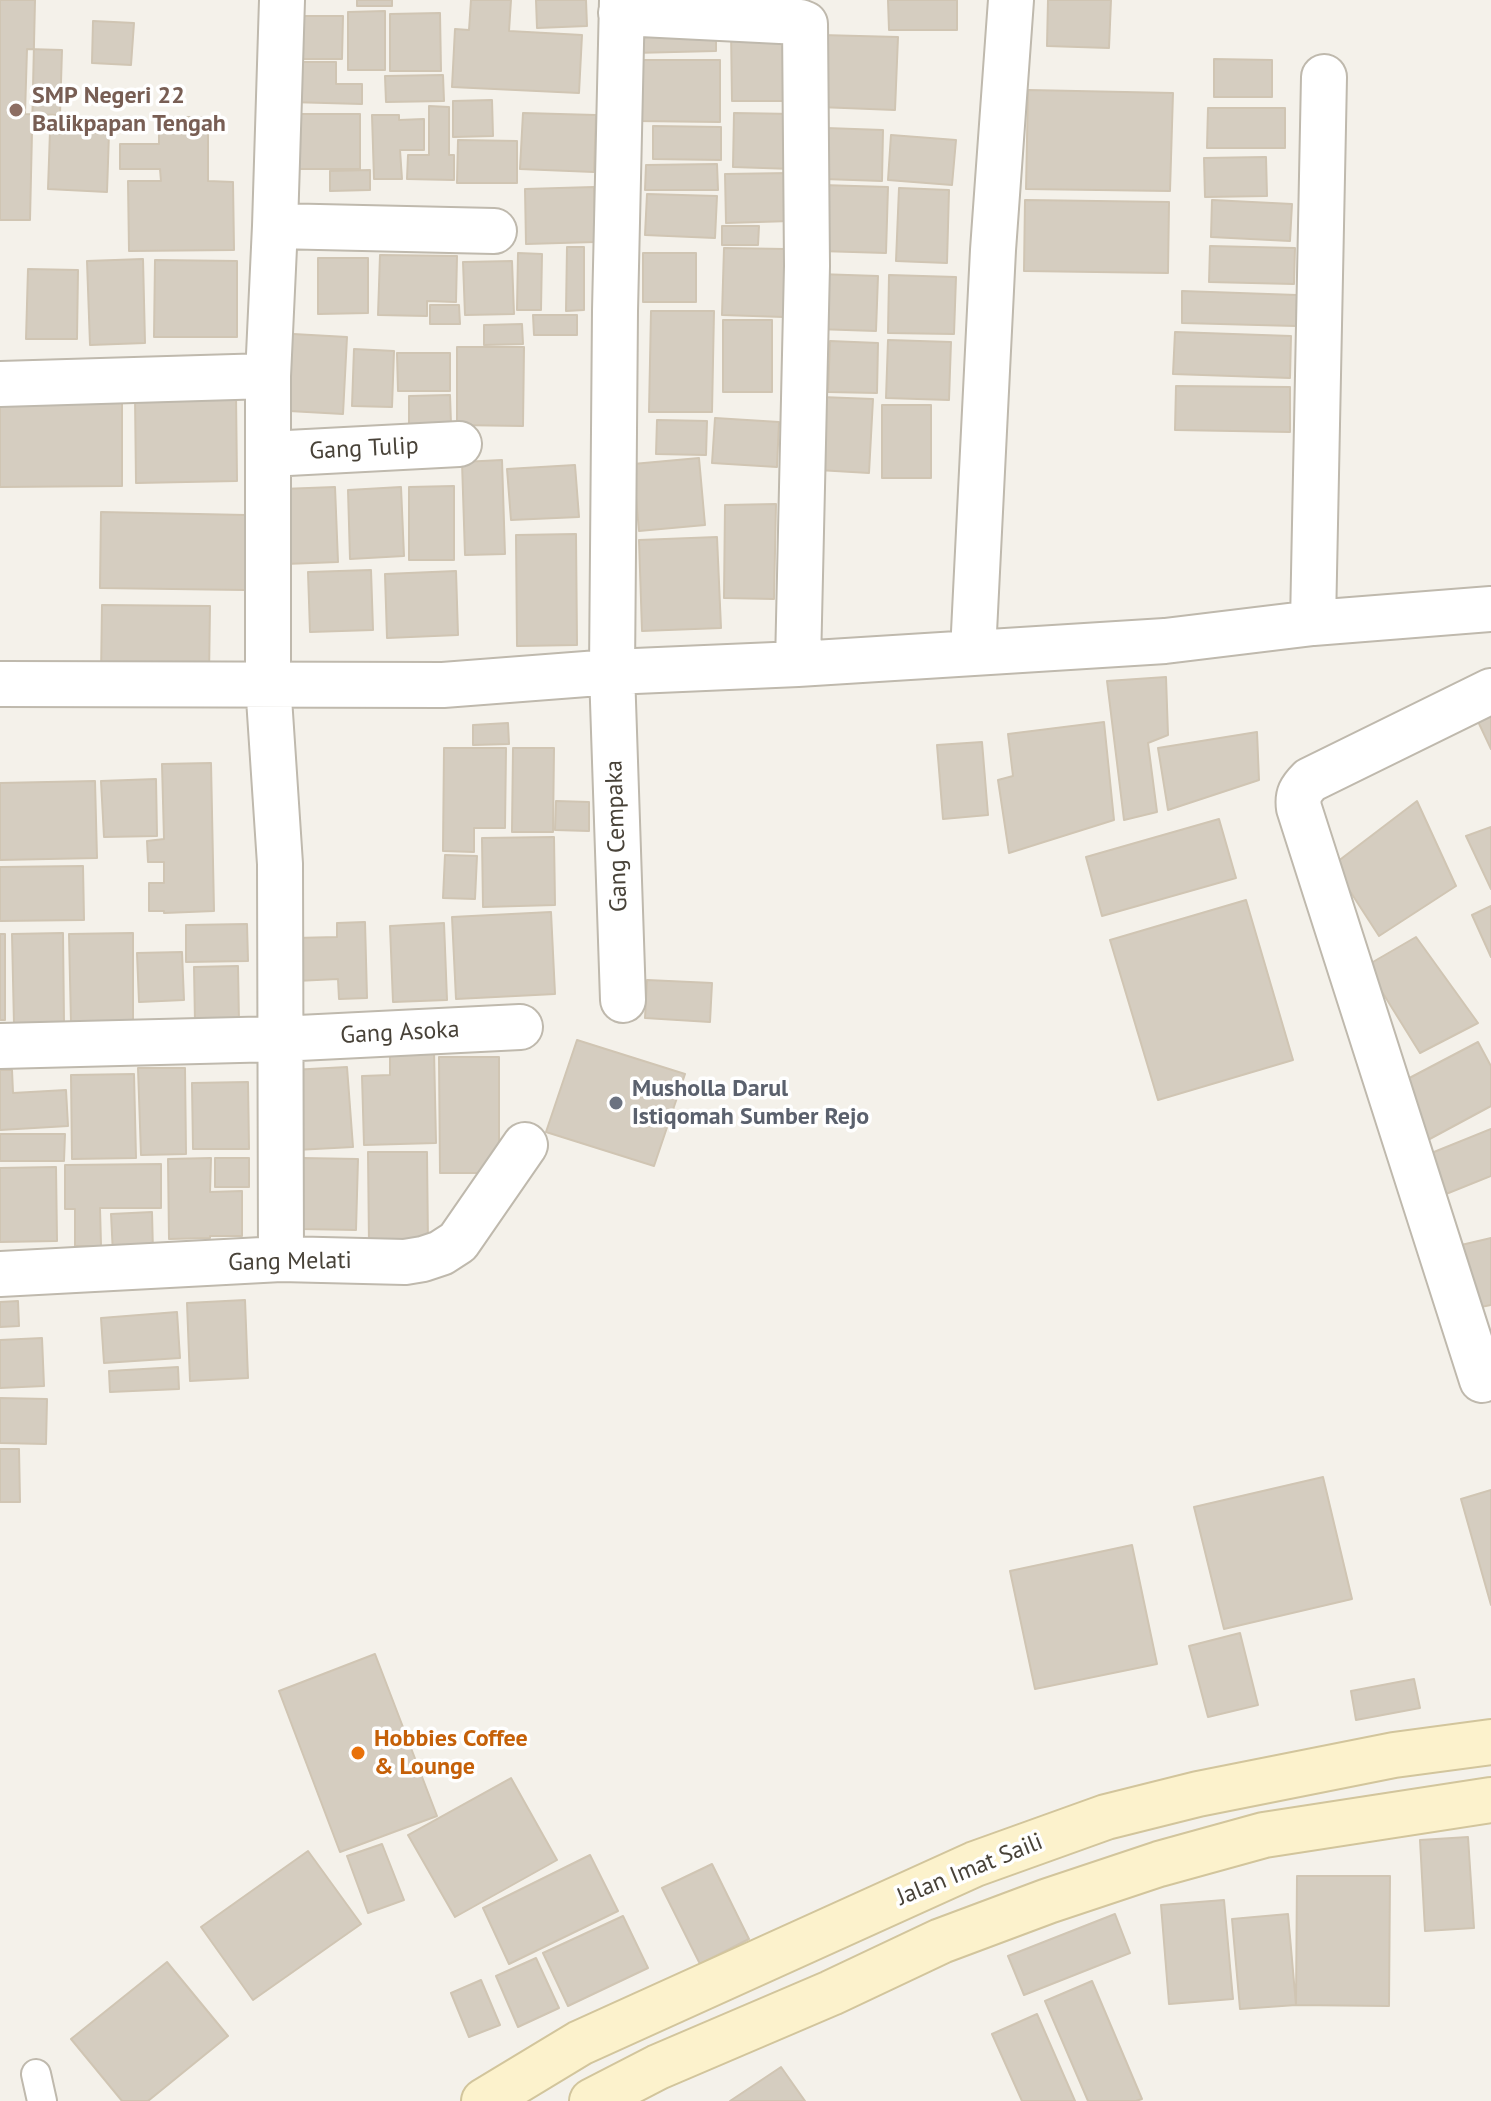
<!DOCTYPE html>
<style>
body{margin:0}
canvas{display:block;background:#f4f1ea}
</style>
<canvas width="1491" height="2101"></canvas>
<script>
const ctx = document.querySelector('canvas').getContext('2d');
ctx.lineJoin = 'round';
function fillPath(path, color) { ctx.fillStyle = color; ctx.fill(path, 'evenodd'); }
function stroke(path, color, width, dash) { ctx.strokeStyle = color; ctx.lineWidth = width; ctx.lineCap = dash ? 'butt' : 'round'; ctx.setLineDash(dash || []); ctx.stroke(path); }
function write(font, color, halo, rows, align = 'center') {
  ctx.font = font + ' "PT Sans",sans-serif'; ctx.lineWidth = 7; ctx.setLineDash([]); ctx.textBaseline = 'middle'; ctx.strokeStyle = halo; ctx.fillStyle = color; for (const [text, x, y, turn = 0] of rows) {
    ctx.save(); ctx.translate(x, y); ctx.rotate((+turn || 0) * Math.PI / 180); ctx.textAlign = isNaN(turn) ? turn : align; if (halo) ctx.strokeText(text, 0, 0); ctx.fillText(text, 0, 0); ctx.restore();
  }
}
const building = new Path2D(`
 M0 0H35L30 220H0Z
 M357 0H392V6H357Z
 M471 0H511L509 31 582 35 579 93 452 87 455 29 469 30Z
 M536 0H586L587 26 537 28Z
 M888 0H957V30H889Z
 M1048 0H1111L1109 48 1047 46Z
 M385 11V70H348V12Z
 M440 13 441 71H390V14Z
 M300 16H343L342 59H299Z
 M93 21 134 23 131 65 92 63Z
 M716 22V51L633 53V24Z
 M731 30H797V101H732Z
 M821 35 898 37 895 110 819 107Z
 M27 49 62 50 60 115 25 114Z
 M1214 59 1272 60V97H1214Z
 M637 60H720V122L636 121Z
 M289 62H336V84H362V104L289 102Z
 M443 75 444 101 386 102 385 76Z
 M1028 90 1173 93 1170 191 1026 189Z
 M492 100 493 136 453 137V101Z
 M429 106 449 107V155H454V180L407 179 408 155H429Z
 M1208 108H1285V148H1207Z
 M523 113 596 115 594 172 520 169Z
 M734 113 794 114 793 169 733 167Z
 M298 114H360V169H298Z
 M372 115H399V120L424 119V150H400L402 179H374Z
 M159 117H208V181L233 182 234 250 129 251 128 181H161L160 169H120V144H159Z
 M653 126 721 127V160L653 159Z
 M826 128 883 130 882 181 824 179Z
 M50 131 109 133 107 192 48 189Z
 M891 135 956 140 952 185 888 180Z
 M458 140 517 141V183H457Z
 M1266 157 1267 196 1205 197 1204 158Z
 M717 164 718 190H645L646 165Z
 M370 170V190L330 191V171Z
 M790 173 791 221 726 223 725 174Z
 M822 185 888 187 886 253 820 251Z
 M594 187 595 242 526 244 525 189Z
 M899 188 949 190 947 263 896 261Z
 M647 194 717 196 715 238 645 235Z
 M1025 200 1169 202 1168 273 1024 271Z
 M1212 200 1292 204 1290 241 1211 237Z
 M722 226H759L758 245H722Z
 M1210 246 1295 248 1294 284 1209 282Z
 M567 247H584V310L566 311Z
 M724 248 785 249 784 317 722 315Z
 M518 253 542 254 541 310H517Z
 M643 253H696V302H643Z
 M380 255 457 256 456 302 427 301V316L378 315Z
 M318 258H368V313L318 314Z
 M143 259 145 343 90 345 87 261Z
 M155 260 237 261V337H154Z
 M512 261 514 314 465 315 463 262Z
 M28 269 78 270 77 339H26Z
 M818 274 878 276 876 331 816 329Z
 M889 275 956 277 954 334 888 333Z
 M1182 291 1297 295 1296 326 1182 323Z
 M430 305H459L460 324H430Z
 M651 311H714L712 412H649Z
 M533 315H577V335H534Z
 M723 320H772V392H723Z
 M522 324 523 344 484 345V325Z
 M1175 332 1291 336 1290 378 1173 374Z
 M275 333 347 337 343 414 271 410Z
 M888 340 951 342 949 400 886 398Z
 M830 341 878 343 877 393 828 392Z
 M457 347H524L523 426 457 425Z
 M354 349 394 351 392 407 352 406Z
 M397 353H450V391H398Z
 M1176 386 1290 387V432L1175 430Z
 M236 394 237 481 136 483 135 396Z
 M450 395 451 424 409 425V396Z
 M821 397 873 399 869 473 818 470Z
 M0 400H122V486L0 487Z
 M882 405H931V478H882Z
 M715 418 779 422 777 467 712 463Z
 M657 420 707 421 706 455 656 454Z
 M699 458 705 525 639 531 633 464Z
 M502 460 505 554 465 555 462 462Z
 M575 465 579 517 511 520 507 469Z
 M454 486V560H409V487Z
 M335 487 338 562 285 564 282 489Z
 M401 487 404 556 350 559 348 490Z
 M776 504 774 599 724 598 725 505Z
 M101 512 246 515 245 590 100 588Z
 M576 534 577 645 517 646 516 535Z
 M717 537 721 628 642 631 639 540Z
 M371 570 373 630 310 632 308 572Z
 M456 571 458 635 387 638 385 574Z
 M102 605 210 606 209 677 101 676Z
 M1166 677 1168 735 1148 743 1157 812 1124 820 1107 681Z
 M1491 705V749L1474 713Z
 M1104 722 1114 820 1009 853 998 780 1013 776 1008 734Z
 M508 723 509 744 473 745V725Z
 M1257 732 1259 780 1168 810 1158 748Z
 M982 742 988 815 943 819 937 745Z
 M444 748H506L505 828H474V852L443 851Z
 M513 748H554L553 832H512Z
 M211 763 214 911 164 913V911H149V883H164V862H148L147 841 164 839 162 764Z
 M156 779 157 836 104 837 101 781Z
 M95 781 97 858 0 860V783Z
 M556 801 589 802V831L555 830Z
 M1417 801 1456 886 1379 936 1333 865Z
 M1219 819 1236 878 1102 916 1086 857Z
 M1491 827V889L1466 836Z
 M554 837 555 905 483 907 482 838Z
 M445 855 477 856 475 899 443 898Z
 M83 866 84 920 0 921V867Z
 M1246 900 1293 1060 1158 1100 1110 940Z
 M1491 906V957L1472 915Z
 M551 912 555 994 456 999 452 917Z
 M365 922 367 998 339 999 338 979 296 981 295 938 337 937V923Z
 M444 923 447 1000 393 1002 390 926Z
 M247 924 248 961 186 962V925Z
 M63 933 64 1024 14 1025 12 934Z
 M133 933V1023H71L69 934Z
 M0 934H5V1020H0Z
 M1416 937 1478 1023 1420 1053 1366 966Z
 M182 952 184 1000 139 1002 137 953Z
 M238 966 239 1023H195L194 967Z
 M647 980 712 983 710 1022 645 1018Z
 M577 1040 685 1074 654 1166 546 1132Z
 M1478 1042 1491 1066V1106L1426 1141 1396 1085Z
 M434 1050 436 1143 364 1145 362 1076 390 1075V1052Z
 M439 1057H499V1173H440Z
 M347 1067 353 1147 296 1150 291 1070Z
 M138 1068H185L186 1154 141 1155Z
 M0 1070H12L13 1093 66 1090 68 1126 0 1130Z
 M134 1074 136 1158 72 1159 71 1075Z
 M248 1082 249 1149H193L192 1083Z
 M1491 1129V1176L1446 1194 1429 1154Z
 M0 1134H65L64 1161H0Z
 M368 1152H427L428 1245H369Z
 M211 1158 210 1192 242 1191V1236H210V1238L169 1239 168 1159Z
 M215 1158H249V1187H215Z
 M302 1158 358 1159 356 1230 301 1229Z
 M161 1164V1208H100L101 1246H75V1209H65V1165Z
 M56 1167 57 1241 0 1242V1168Z
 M152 1212 153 1253 113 1254 111 1214Z
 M1491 1238V1305L1471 1309 1457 1246Z
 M245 1300 248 1378 190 1381 187 1303Z
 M18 1301 19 1326 0 1327V1302Z
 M177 1312 180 1358 104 1363 101 1318Z
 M42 1338 44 1386 0 1388V1340Z
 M178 1367 179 1389 110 1392 109 1371Z
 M0 1398 47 1399 46 1444 0 1443Z
 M0 1449H19L20 1502H0Z
 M1323 1477 1352 1599 1224 1629 1194 1507Z
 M1491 1490V1605L1461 1499Z
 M1132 1545 1157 1664 1035 1689 1010 1571Z
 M1240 1633 1258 1705 1208 1717 1189 1646Z
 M375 1654 437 1816 340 1852 279 1691Z
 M1414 1679 1420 1708 1356 1720 1351 1691Z
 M511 1778 557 1860 455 1917 408 1835Z
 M1468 1837 1474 1928 1425 1931 1420 1840Z
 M382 1844 404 1900 368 1913 347 1856Z
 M308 1851 361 1924 253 2000 201 1927Z
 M590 1855 618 1911 509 1964 483 1908Z
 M712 1864 749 1939 700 1964 662 1888Z
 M1297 1876H1390L1389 2006 1296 2005Z
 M1224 1900 1233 1999 1169 2004 1161 1905Z
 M1115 1914 1130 1953 1024 1995 1008 1956Z
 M1288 1914 1296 2005 1240 2009 1232 1919Z
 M623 1916 648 1968 568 2006 543 1953Z
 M536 1958 559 2008 518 2027 496 1976Z
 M167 1962 228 2036 148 2101H122L71 2039Z
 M481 1980 500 2025 469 2037 451 1993Z
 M1092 1981 1142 2099 1136 2101H1088L1045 2001Z
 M1037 2014 1075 2101H1022L992 2034Z
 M781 2067 805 2101H730Z`);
fillPath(building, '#d5cdc0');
stroke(building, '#d0c5b3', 2);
const service = new Path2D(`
 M36 2074 42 2101`);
const minor = new Path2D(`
 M622 0 615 311 612 672 623 1000
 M621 13 800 22 805 24 807 266 798 664
 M275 226 494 231
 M0 384 268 376
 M269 454 459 444
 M1313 623 1324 77
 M973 652 993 250 1011 0
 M0 684 443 685 612 672 798 664 1165 641 1313 623 1491 609
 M0 1046 279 1039 520 1027
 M281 1259 280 864 268 683V376L275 226 282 0
 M0 1274 281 1259 405 1262 423 1259 441 1253 458 1242 525 1145
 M1482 1380 1299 808C1297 795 1301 789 1310 780L1491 691`);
const secondary = new Path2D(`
 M484 2101 580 2043 975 1864 1106 1817 1198 1794 1394 1755 1491 1742
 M592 2101 658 2067 831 1993 941 1941 1048 1901 1159 1864 1264 1835 1491 1800`);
stroke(service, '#bfb9ad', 32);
stroke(minor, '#bfb9ad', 48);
stroke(secondary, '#d2c59c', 48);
stroke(service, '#fff', 28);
stroke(minor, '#fff', 44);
stroke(secondary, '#fcf2cc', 44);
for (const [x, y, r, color] of [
 [16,110,8,"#8d6e63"],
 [616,1103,8,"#6b7280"],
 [358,1753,8,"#e8710a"]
]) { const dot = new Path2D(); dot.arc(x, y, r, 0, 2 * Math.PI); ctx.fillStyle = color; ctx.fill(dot); stroke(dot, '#fff', 3); }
write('bold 24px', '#785e54', '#fff', [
 ["SMP Negeri 22",32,96],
 ["Balikpapan Tengah",32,124]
], 'left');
write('24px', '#484238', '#fff', [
 ["Gang Tulip",364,449,-3],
 ["Gang Cempaka",617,836,-92],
 ["Gang Asoka",400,1033,-3],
 ["Gang Melati",290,1262,-1],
 ["Jalan Imat Saili",970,1870,-22]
]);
write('bold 24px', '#5b616d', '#fff', [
 ["Musholla Darul",632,1089],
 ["Istiqomah Sumber Rejo",632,1117]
], 'left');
write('bold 24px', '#c56008', '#fff', [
 ["Hobbies Coffee",374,1739],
 ["& Lounge",374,1767]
], 'left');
</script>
